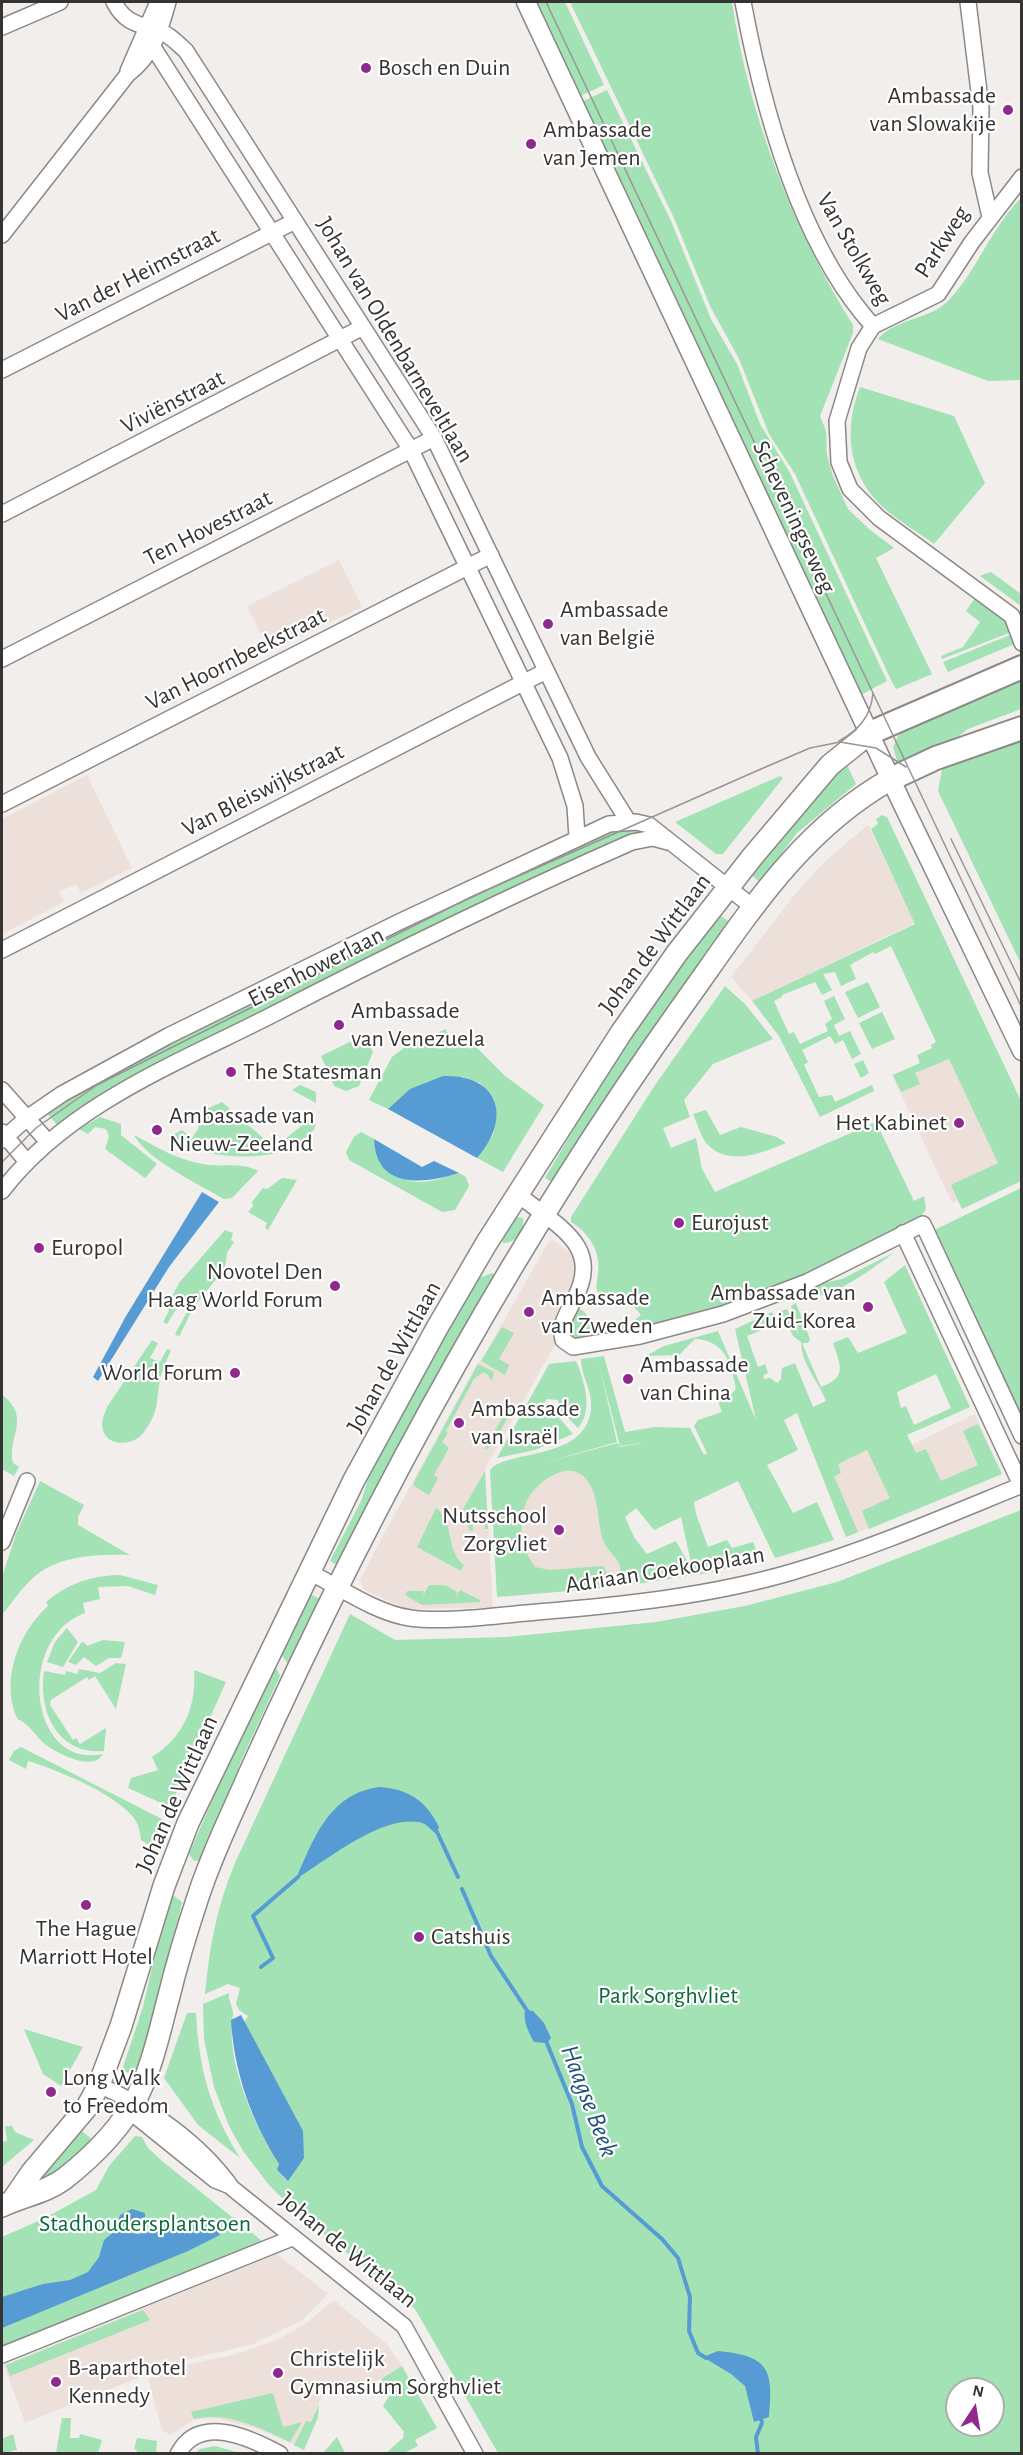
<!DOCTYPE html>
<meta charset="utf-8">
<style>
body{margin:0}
#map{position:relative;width:1023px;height:2455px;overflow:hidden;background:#f2eeec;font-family:"Alegreya Sans",sans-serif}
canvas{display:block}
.frame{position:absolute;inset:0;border:3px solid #363433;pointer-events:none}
.north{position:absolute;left:945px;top:2377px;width:60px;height:60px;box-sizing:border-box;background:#fff;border:2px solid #afaead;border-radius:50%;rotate:12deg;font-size:16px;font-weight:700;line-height:24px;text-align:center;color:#363433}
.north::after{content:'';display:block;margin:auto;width:21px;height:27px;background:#90298e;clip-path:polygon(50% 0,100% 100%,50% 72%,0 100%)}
</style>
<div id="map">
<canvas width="1023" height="2455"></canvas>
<div class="frame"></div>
<div class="north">N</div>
</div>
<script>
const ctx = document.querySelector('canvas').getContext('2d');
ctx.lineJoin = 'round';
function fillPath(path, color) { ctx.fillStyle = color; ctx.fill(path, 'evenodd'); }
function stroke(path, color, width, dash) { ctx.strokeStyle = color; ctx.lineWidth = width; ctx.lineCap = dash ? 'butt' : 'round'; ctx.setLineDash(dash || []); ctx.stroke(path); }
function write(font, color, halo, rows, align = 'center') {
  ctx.font = font + ' "Alegreya Sans",sans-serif'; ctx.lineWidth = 4.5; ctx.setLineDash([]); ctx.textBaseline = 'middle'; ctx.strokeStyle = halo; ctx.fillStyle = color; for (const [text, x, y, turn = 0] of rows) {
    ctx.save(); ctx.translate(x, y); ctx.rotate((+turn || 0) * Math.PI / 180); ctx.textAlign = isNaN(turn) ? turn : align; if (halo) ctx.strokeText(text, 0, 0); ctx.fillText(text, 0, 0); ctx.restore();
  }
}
fillPath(new Path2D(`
 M339 560 362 607 270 652 247 606Z
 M87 775 132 868 81 893 76 884 59 892 64 902 2 934V819Z
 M868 825 915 923 752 1001 731 977 796 893 824 862Z
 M961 1046 1021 1172 952 1203 892 1075Z
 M553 1240 574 1255 577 1275 557 1341 485 1469 493 1608 407 1609 364 1590 360 1580 382 1538 478 1362 481 1361 549 1241Z
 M862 1387 893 1454 975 1414 1002 1474 849 1536 797 1413Z
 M603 1447 627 1585 504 1597 497 1476Z
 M277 2254 328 2294 302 2320 253 2344 181 2361 25 2423 4 2365Z
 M334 2300 387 2344 402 2366 348 2398 326 2388 299 2447 258 2429 215 2418 194 2420 170 2435 162 2430 148 2379 180 2366 233 2355 274 2341 304 2325Z`), '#ede0db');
fillPath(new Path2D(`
 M529 2H565L604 85 574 99Z
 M570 2H732C749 116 792 227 853 325V333L820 416 826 431 827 455 833 476 848 509 869 529 894 548 876 558 932 674 899 688 896 689 891 680 795 474 769 434 739 359 710 306 674 218Z
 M607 90 671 221 711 319 737 364 760 424 790 473 887 681 855 698 577 104Z
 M1021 198V380L988 381 878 339C896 318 929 320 948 301 977 271 991 228 1021 198Z
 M860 387 954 416 985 483 934 544C918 532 900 522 885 509 848 477 843 430 860 387Z
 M991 572 1021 594V606L980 576Z
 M977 595 1009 619 1014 631 942 659 941 656 963 647 980 622 966 611Z
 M1015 633 1019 642 948 672 943 662Z
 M1021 675V709L968 729 951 742 898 764 893 747 898 736 907 729 973 701 1009 679Z
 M1021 739V964L938 791 942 769 958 755Z
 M845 761 856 784 797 833 760 882 750 874Z
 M780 776 783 778 723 854H716L675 822Z
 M882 815 887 817 1021 1101V1181L962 1209 951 1185 998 1163 949 1059 915 1073 920 1084 901 1092 893 1075 920 1063 917 1055 932 1048 931 1045 936 1042 891 946 875 954 873 952 850 965 856 979 841 986 835 972 823 974 832 990 822 995 815 982 782 995V997L774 1001 789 1034 794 1032 800 1044 828 1031 825 1024 832 1019 824 1001 834 996 845 1019 834 1025 839 1036 850 1031 861 1054 852 1059 843 1040 835 1044 830 1036 802 1050 808 1062 804 1065 819 1097 832 1095 835 1102 872 1085 874 1091 820 1117 779 1036 752 1001 915 924 871 829 878 824 876 819Z
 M614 827 650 830 60 1128 44 1110 152 1049Z
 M717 913 731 923 556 1185 545 1178 630 1034Z
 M868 982 880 1007 858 1018 845 992Z
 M725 986 745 1004 773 1039 713 1064 684 1100 690 1117 663 1128 671 1148 696 1138 702 1169 715 1192 876 1122 914 1201 924 1196 926 1209 920 1218 864 1251 724 1310 578 1343 567 1335 568 1324 578 1310H582C600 1330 620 1333 641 1315L623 1294 610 1298 598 1293C595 1286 597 1282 598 1274 601 1252 590 1234 571 1222V1217L655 1085Z
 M882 1012 895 1039 872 1049 859 1023Z
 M446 1029 448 1038 461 1040 466 1037 504 1075 544 1105 503 1172 477 1158 493 1135 496 1120 494 1099 480 1083 463 1077 410 1089 388 1109 369 1100 392 1057 404 1048Z
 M364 1035 373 1052 359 1086 346 1091 334 1086 321 1056Z
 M863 1060 869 1073 861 1078 854 1064Z
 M300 1085 316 1092V1103L292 1090Z
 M222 1102 271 1145 285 1139 309 1120 316 1124C314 1132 308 1136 301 1141 293 1145 285 1151 276 1153 247 1161 192 1155 168 1137L182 1130 192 1138 198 1129 202 1111Z
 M706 1110 720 1135 741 1127 777 1137 786 1143C762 1153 729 1167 707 1144 701 1137 697 1123 693 1114Z
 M100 1117 121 1124V1135L157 1164 145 1178 105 1149 109 1136 106 1129 95 1127 88 1134 79 1129Z
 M361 1132 374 1139C375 1150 378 1155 385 1164 407 1191 430 1182 459 1173L466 1177 469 1186 455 1210 442 1212 349 1160 346 1152 354 1137Z
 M134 1135C155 1146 177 1160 203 1164 223 1168 239 1161 258 1171L232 1198 224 1199C200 1185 146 1159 134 1135Z
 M282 1178 297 1180 268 1230 265 1228 267 1223 248 1212 253 1206 252 1202 263 1188 267 1189Z
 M1021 1188V1423L998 1365 930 1232Z
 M517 1217 523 1218C525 1231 516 1243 503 1243L501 1237Z
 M225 1230 233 1233 231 1240 234 1242 227 1253 225 1268 193 1308 179 1337 175 1334 192 1303 183 1298 167 1324 163 1322 169 1311 167 1307 179 1283Z
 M895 1252C878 1264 828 1304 808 1294L807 1289 809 1286 842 1279Z
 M905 1265 970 1407 907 1435 916 1453 926 1449 941 1481 978 1465 963 1431 978 1424 1002 1474 869 1529 862 1511 890 1498 867 1450 838 1464 841 1473 834 1476 858 1532 846 1537 797 1413 784 1420 798 1450 767 1465 793 1513 817 1502 834 1540 775 1558 738 1481 694 1502 696 1514 708 1547 727 1540 732 1548 753 1542 761 1561 708 1573 623 1586C621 1579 621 1569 619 1563 614 1554 605 1548 602 1537 597 1518 599 1490 583 1476 564 1459 530 1487 525 1506 518 1527 522 1549 535 1567L550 1570 603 1566 608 1575 604 1588 497 1597 490 1471C501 1449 586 1463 591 1409 593 1391 581 1376 581 1359L604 1356 625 1432 655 1427 690 1428 704 1455 707 1453 694 1426 698 1420 722 1412 717 1399 730 1395 736 1389C731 1362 724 1340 695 1339L679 1355 646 1356 664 1346 718 1331 756 1420 735 1329 772 1312 777 1321 775 1325 747 1336 758 1367 765 1364 768 1373 764 1375 763 1379 770 1378 777 1383 781 1379 782 1368 795 1363 813 1407 826 1401C818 1380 802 1366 801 1342L793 1336 781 1311 787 1309 799 1336 791 1306 796 1303 810 1339 808 1343H802L821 1387C847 1377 841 1367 833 1343L848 1337 858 1353 907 1333 884 1282ZM599 1364 620 1446 648 1442 620 1447 618 1443 543 1463 617 1442ZM936 1374 951 1408 914 1425 906 1406 901 1408 897 1392ZM636 1508 654 1530 681 1517 693 1572 676 1541 647 1554 634 1537 625 1517Z
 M492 1273 496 1275 427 1393 426 1404 340 1567 330 1561 362 1499 371 1469 476 1276 479 1278Z
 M502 1327 514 1333 499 1359 509 1365 505 1375 481 1361Z
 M152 1340 158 1343 150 1358 160 1362 167 1349 171 1350C168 1358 163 1367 161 1376 155 1400 161 1409 144 1432 134 1447 103 1448 102 1425 102 1419 105 1413 107 1407Z
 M576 1361C584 1381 594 1409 578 1428L560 1410 558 1400 547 1399 544 1403V1410L550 1414H556L573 1434 535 1450 497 1458 549 1364Z
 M478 1364 494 1372 493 1378 491 1380 487 1374 483 1372 474 1379 446 1431 448 1433 442 1442 449 1448 434 1475 438 1478 429 1495 414 1486V1482Z
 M2 1395C32 1417 7 1437 13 1463L19 1467 14 1476 2 1469Z
 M512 1410 492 1446 484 1450 505 1413Z
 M485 1471 488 1529H485L484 1512H472L473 1530 470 1531 462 1511Z
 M40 1481 84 1505 78 1517V1525L130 1555C97 1554 57 1555 32 1579 20 1590 11 1604 2 1615V1577L16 1534Z
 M436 1508C456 1524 444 1549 464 1565L461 1571 417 1547Z
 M1021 1510V2453H498L415 2309 290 2206 269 2185 243 2151 229 2126 214 2087 204 2039 203 2004 229 1993C228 2001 234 2009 233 2015 225 2061 254 2125 279 2164L277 2170 287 2181 244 2022 248 2016 239 2010 236 2004 240 1988 228 1984 205 1994C209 1948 217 1906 235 1863L350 1614 395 1640 507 1637 656 1622 745 1606 837 1582ZM957 2389H993V2425H957Z
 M120 1575 158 1585 155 1595 128 1586 98 1587 100 1599 83 1603 85 1613C15 1638 29 1770 103 1754 93 1772 59 1754 46 1745 37 1738 31 1727 23 1722 18 1718 19 1722 16 1716 1 1678 19 1632 48 1606L46 1602C67 1584 92 1575 120 1575Z
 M429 1585H444L443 1588 445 1585 457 1592 456 1597 460 1590 480 1600V1602L422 1605 405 1595 407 1591H424L423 1596Z
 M307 1593 323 1600 289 1665 280 1653Z
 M67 1628 78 1642 63 1667 47 1662 55 1642Z
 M103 1640 125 1642 121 1658H109L96 1666 84 1657 76 1665 68 1662 81 1643 84 1642 87 1646Z
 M116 1663 126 1664 116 1709 95 1676 89 1680 87 1677 51 1700 50 1705 73 1740 76 1738 80 1744 106 1728 104 1751C58 1755 38 1712 44 1671L65 1675 66 1671 77 1674 79 1669 100 1673Z
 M272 1668 277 1669 280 1676 241 1761 224 1811 202 1860 194 1861 189 1854 215 1794 224 1761Z
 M194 1670 226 1682 170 1807 128 1788 131 1778 158 1770 152 1757C183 1738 197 1706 194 1670Z
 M21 1747 160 1818 164 1821 152 1847 141 1840C140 1832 139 1825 134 1818 114 1793 58 1770 28 1761L26 1769 9 1760 14 1751Z
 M174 1896 182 1902 181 1907 162 1992 135 2076 122 2070 143 2007 167 1902Z
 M187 2013H196C199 2070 210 2109 240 2158L198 2125 164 2078Z
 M24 2029 83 2047 61 2086 43 2074Z
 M5 2126H12L15 2132 34 2140 2 2167V2142L7 2141Z
 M82 2131 94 2141 68 2168 26 2189Z
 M135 2136 142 2137 148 2148 162 2161 262 2241 2 2346V2237L45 2218 96 2190 109 2166Z
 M143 2310 150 2320 10 2376 6 2365Z
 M402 2366 437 2428 415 2440 418 2446 404 2453H386L403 2438 404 2432 383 2406 391 2393 381 2379Z
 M273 2393 283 2427 302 2422 290 2442C261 2428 226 2411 194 2419L191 2412Z
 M319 2404 318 2417 304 2450 294 2445 306 2421 311 2422Z
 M62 2418H71L70 2438H79L80 2434 102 2440 98 2453H67L62 2451V2453H56Z
 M13 2434 17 2450 11 2451V2453H2V2439Z
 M337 2437 345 2453H323Z
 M137 2438 157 2441 156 2453H136L137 2450 134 2449Z
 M215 2446 240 2453H195L200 2449Z`), '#a2e2b5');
fillPath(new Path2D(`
 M443 1076C500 1074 512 1119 477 1158L388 1109 410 1089Z
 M374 1139 422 1167 434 1161 459 1173C424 1184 376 1190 374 1139Z
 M202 1192 219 1202 169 1267 98 1381 93 1377 126 1316Z
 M379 1787C408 1789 426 1800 439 1827L437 1832C402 1797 328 1860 296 1879 314 1838 329 1794 379 1787Z
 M525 2010 533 2011 544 2023 551 2038 547 2043 534 2042C528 2031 523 2021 525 2010Z
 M241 2015 303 2131 304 2158 288 2181 277 2170 279 2164C251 2120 234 2072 231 2020Z
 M132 2209 145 2213V2217L123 2225V2232L138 2234 211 2222 220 2235 188 2251 2 2328V2297L43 2284 70 2280 88 2272 99 2257 104 2240 115 2231 120 2215Z
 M718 2351C768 2356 774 2368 769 2417L754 2422 745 2386 731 2374 703 2357Z`), '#579bd4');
stroke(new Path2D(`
 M427 1823 437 1832 458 1877
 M462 1889 491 1956 528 2012
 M261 1967 273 1958 253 1916 298 1877
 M546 2041 572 2104 582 2147 602 2186 662 2239 678 2258 690 2297 689 2331 698 2353 706 2358
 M758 2454 756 2437 762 2423 760 2415`), '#579bd4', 4);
const minor = new Path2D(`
 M114 2C125 24 139 24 159 31 169 34 178 44 186 51L434 438 588 757 628 821
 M743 2C763 109 799 244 873 326
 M968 2 981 108 980 173 990 217
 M2 27 60 2
 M148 30 153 47 411 450 560 758 575 806 577 837
 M128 71 158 2
 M2 235 128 74C153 55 160 31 168 2
 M873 326 859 348 837 421 839 462 850 489 879 518 1012 616 1022 643
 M873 326 938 294 972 242 1022 177
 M2 370 295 221
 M2 514 363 327
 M2 659 434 438
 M2 804 491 555
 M2 950 546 671
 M2 1090 48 1142
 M2 1132 27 1162
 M2 1140 27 1118 62 1094 168 1036 399 922 609 824 636 822 649 825 754 908
 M2 1191C67 1106 175 1064 268 1017 388 955 509 896 632 842L653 838 668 842
 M519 1195C556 1226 604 1245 574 1300 567 1314 559 1324 563 1340L573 1347 640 1336 723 1314 807 1282 923 1224 1022 1436
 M903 1233 1021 1485
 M2 1542 27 1481
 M311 1573C341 1588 376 1613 410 1618 444 1623 501 1615 537 1612 622 1605 710 1596 792 1572 870 1549 946 1516 1022 1485
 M99 2085C149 2107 200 2143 232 2188L404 2326 475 2454
 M122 2105 215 2180 230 2186
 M2 2355 292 2238
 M178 2454C199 2414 249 2437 280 2454`);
const tertiary = new Path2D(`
 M526 2 901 801 1022 1051`);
const secondary = new Path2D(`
 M12 2201 32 2172 87 2107 99 2085 121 2026 164 1886 188 1823 354 1480 437 1328 486 1244 621 1033 677 953 753 856 830 765 870 733
 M2 2206C23 2196 45 2193 64 2179 92 2157 122 2127 138 2095 153 2064 160 2029 169 1996 177 1963 187 1930 198 1897 212 1853 233 1812 251 1770 371 1504 514 1242 683 1005 745 919 797 832 891 779`);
const primary = new Path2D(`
 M870 733 1022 667
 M891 779 936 758 1022 728`);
stroke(minor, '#8c8886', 18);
stroke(tertiary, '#8c8886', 21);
stroke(secondary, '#8c8886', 24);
stroke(primary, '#8c8886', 26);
stroke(minor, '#fff', 15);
stroke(tertiary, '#fff', 18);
stroke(secondary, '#fff', 21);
stroke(primary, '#fff', 22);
stroke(new Path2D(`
 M546 2 1022 1008
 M839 741C859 730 871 716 873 693
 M951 839 1022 985
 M2 1162 36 1128 97 1085 473 896 761 769 810 748 840 742 876 748 906 767`), '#989593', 1.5);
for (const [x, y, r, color] of [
 [366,68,6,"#90298e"],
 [1008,110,6,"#90298e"],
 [531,144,6,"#90298e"],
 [548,624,6,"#90298e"],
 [339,1025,6,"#90298e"],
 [231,1072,6,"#90298e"],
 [959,1123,6,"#90298e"],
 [157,1130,6,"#90298e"],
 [679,1223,6,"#90298e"],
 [39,1248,6,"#90298e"],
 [335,1286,6,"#90298e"],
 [868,1307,6,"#90298e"],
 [529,1312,6,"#90298e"],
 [235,1373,6,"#90298e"],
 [628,1379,6,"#90298e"],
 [459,1423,6,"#90298e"],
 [559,1530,6,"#90298e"],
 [86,1905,6,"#90298e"],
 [419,1937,6,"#90298e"],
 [51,2092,6,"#90298e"],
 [278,2373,6,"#90298e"],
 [56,2382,6,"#90298e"]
]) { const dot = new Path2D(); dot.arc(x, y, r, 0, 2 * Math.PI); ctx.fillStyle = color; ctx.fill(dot); stroke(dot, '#fff', 2); }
write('24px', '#363433', '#fff', [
 ["Bosch en Duin",378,68],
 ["Ambassade",996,96,"right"],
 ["van Slowakije",996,124,"right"],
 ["Ambassade",543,130],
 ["van Jemen",543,158],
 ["Ambassade",560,610],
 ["van België",560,638],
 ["Ambassade",351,1011],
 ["van Venezuela",351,1039],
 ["The Statesman",243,1072],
 ["Ambassade van",169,1116],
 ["Nieuw-Zeeland",169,1144],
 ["Het Kabinet",947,1123,"right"],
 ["Eurojust",691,1223],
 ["Europol",51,1248],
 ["Novotel Den",323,1272,"right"],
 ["Haag World Forum",323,1300,"right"],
 ["Ambassade van",856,1293,"right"],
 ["Zuid-Korea",856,1321,"right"],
 ["Ambassade",541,1298],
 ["van Zweden",541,1326],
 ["Ambassade",640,1365],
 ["van China",640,1393],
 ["World Forum",223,1373,"right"],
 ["Ambassade",471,1409],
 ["van Israël",471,1437],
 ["Nutsschool",547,1516,"right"],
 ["Zorgvliet",547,1544,"right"],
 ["The Hague",86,1929,"center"],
 ["Marriott Hotel",86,1957,"center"],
 ["Catshuis",431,1937],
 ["Long Walk",63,2078],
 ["to Freedom",63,2106],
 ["Christelijk",290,2359],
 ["Gymnasium Sorghvliet",290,2387],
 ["B-aparthotel",68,2368],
 ["Kennedy",68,2396]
], 'left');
write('24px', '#363433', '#fff', [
 ["Parkweg",942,242,-57],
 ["Van Stolkweg",854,249,60],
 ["Van der Heimstraat",138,275,-27],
 ["Johan van Oldenbarneveltlaan",395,340,59],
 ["Viviënstraat",173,402,-27],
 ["Scheveningseweg",794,517,65],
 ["Ten Hovestraat",208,528,-27],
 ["Van Hoornbeekstraat",236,659,-27],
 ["Van Bleiswijkstraat",263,790,-27],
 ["Johan de Wittlaan",655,944,-53],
 ["Eisenhowerlaan",316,967,-27],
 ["Johan de Wittlaan",394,1357,-61],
 ["Adriaan Goekooplaan",665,1570,-9],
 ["Johan de Wittlaan",177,1794,-66],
 ["Johan de Wittlaan",348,2250,39]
]);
write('24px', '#0d6939', '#fff', [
 ["Park Sorghvliet",668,1996],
 ["Stadhoudersplantsoen",145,2224]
]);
write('italic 26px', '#1e5077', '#fff', [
 ["Haagse Beek",589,2101,69]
]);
</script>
